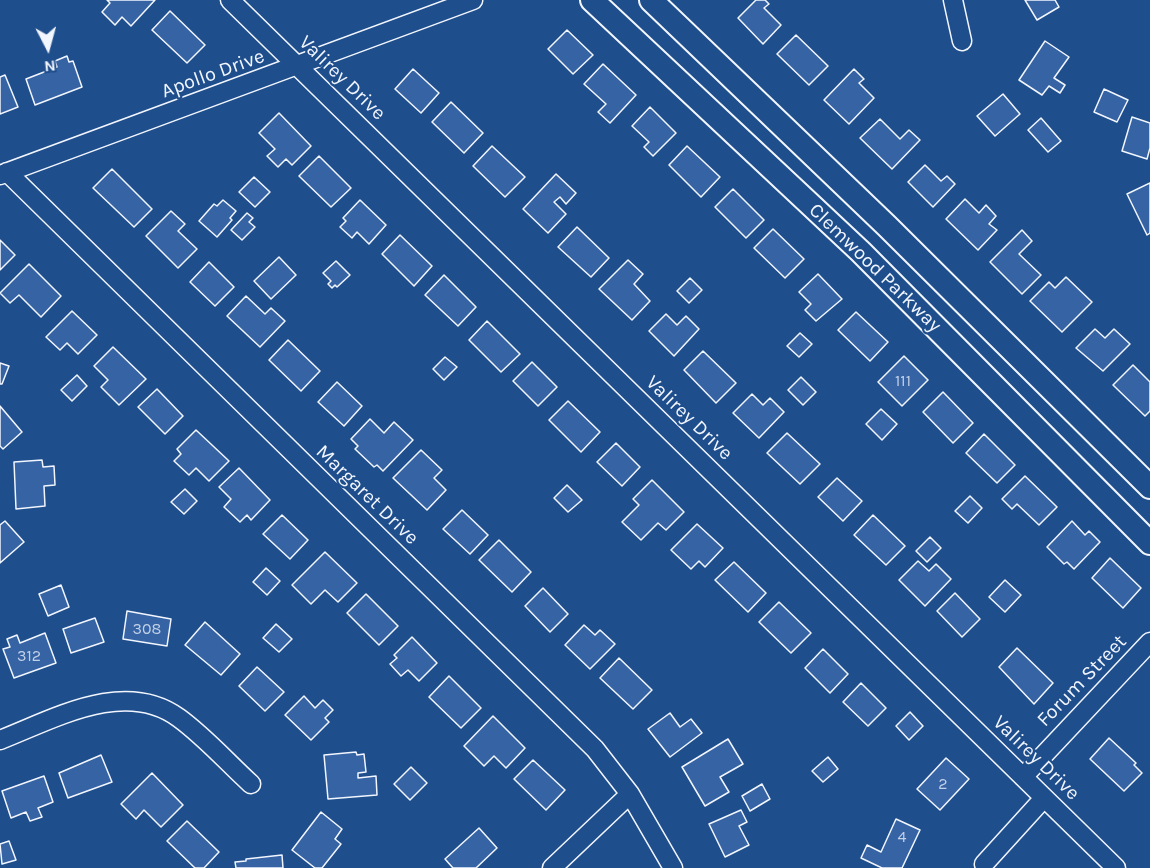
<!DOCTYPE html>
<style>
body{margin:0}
#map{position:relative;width:1150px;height:868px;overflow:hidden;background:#1f4e8c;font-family:Karla,sans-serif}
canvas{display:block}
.north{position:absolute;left:18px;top:18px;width:60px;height:60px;-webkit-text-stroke:4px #1f4e8c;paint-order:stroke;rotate:174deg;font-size:16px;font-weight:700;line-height:24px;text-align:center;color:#f2f6ff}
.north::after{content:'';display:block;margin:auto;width:21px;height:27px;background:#f2f6ff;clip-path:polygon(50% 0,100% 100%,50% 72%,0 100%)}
</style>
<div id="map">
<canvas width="1150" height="868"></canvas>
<div class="north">N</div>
</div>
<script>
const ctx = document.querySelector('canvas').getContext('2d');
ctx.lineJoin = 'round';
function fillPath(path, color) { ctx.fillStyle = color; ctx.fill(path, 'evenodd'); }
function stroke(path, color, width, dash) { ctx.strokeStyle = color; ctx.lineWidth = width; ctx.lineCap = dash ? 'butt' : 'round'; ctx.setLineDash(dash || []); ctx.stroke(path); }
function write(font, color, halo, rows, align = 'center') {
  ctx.font = font + ' Karla,sans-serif'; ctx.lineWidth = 4.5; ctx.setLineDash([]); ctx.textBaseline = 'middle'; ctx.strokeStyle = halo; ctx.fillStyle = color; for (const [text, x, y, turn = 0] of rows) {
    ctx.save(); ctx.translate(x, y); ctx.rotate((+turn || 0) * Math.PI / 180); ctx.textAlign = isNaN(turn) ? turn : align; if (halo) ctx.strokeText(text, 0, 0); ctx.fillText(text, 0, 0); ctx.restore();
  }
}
const building = new Path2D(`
 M107 0H155L131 26 122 17 115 25 102 12 110 3Z
 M756 0H765L769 4 764 8 781 25 763 44 738 18Z
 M1025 0H1055L1059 7 1037 20Z
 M170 11 205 45 187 63 152 30Z
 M567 30 593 55 573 74 548 49Z
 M796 35 828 66 809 85 777 54Z
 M1045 41 1069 57 1054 78 1065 85 1060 93 1049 86 1042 95 1019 80Z
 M67 56 69 62 73 61 82 87 35 105 26 79 57 67 55 61Z
 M603 64 636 95 610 123 598 112 606 104 584 84Z
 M413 69 439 93 421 113 395 89Z
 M854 69 864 79 859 83 874 98 849 124 824 100Z
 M5 75 18 107 0 114V77Z
 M1104 89 1128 100 1117 122 1094 112Z
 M1003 94 1020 114 995 136 977 116Z
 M451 102 483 133 464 153 432 122Z
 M650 107 676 133 653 156 644 147 649 142 632 126Z
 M279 113 311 146 292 165 286 159 278 167 267 156 275 149 259 133Z
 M1132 117 1150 123V148L1147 159 1122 151Z
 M1041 118 1061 141 1048 152 1028 130Z
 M880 119 900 139 909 130 920 140 892 169 860 138Z
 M492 146 525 177 505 197 473 166Z
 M687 146 720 177 701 197 669 165Z
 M319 156 351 188 331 207 299 176Z
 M925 165 941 181 947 176 955 184 933 207 908 182Z
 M112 169 152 209 134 227 93 188Z
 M556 174 576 193 566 204 560 197 554 202 566 214 548 233 523 209Z
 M254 177 270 192 255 207 239 192Z
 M1150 183V233L1147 235 1127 194Z
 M733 189 764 220 746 238 715 207Z
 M965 199 979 213 986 205 996 216 989 224 997 230 978 250 946 219Z
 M223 200 236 211 230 218 232 220 217 237 199 221 214 204 217 206Z
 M360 200 386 225 369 244 357 232 352 238 340 227 346 221 343 218Z
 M171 211 185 224 178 231 197 249 178 268 146 236Z
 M247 213 253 218 249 222 255 227 242 240 231 230Z
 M577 227 609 258 591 277 558 247Z
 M773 229 804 259 785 278 754 248Z
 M1022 230 1032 241 1019 254 1041 275 1022 294 990 262Z
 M400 235 432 266 414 286 382 254Z
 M0 240 15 255 0 270Z
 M279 257 296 275 271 299 254 281Z
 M628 260 643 274 634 284 650 301 632 320 599 289Z
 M336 261 350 275 337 287 335 285 332 288 328 284 331 281 323 273Z
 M209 262 234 287 215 306 190 282Z
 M29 264 61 296 41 317 19 295 10 303 0 293Z
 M818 274 842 299 816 321 805 310 811 304 799 292Z
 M444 275 476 307 458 326 425 295Z
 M1066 277 1092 302 1062 332 1030 301 1049 282 1055 288Z
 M690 278 702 290 689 303 677 291Z
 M246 296 265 314 271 308 285 321 260 347 227 316Z
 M72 311 97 335 78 354 67 343 60 350 46 337Z
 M856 312 888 342 870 361 838 330Z
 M666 314 677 325 686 316 699 329 674 356 649 331Z
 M487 321 520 354 501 372 469 340Z
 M1095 329 1105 338 1114 329 1130 344 1103 371 1076 348Z
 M800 333 812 344 799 357 787 346Z
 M288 340 320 371 301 391 269 360Z
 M113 347 146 379 119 405 101 387 108 380 94 366Z
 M703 351 736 383 716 403 684 370Z
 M904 356 928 380 902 406 878 382Z
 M445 357 457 367 444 380 433 369Z
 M532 362 557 387 538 406 513 381Z
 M0 363 9 366 2 384H0Z
 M1133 365 1150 382V411L1145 416 1113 385Z
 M77 375 87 386 72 401 61 390Z
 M801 377 816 392 803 405 788 390Z
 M337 382 362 406 344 426 318 402Z
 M157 389 183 416 165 434 138 407Z
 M943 392 973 423 953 443 923 412Z
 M752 394 763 405 770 398 784 412 759 438 733 413Z
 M568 401 600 432 581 452 549 420Z
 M0 406 22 432 3 449 0 446Z
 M881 409 897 424 882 440 866 424Z
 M370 419 384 433 394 422 413 440 383 471 377 465 374 467 355 449 358 446 351 439Z
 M196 430 229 461 209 481 196 468 189 475 174 461 181 454 177 449Z
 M787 433 820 464 800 484 767 453Z
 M984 434 1015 465 997 483 966 453Z
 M616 443 640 467 622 486 597 462Z
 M421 450 442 470 434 478 446 490 427 510 393 478Z
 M42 460 43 467 54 466 55 485 44 486 45 506 16 509 14 462Z
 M239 468 270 500 251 520 247 515 240 522 224 507 231 499 219 487Z
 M1025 476 1057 507 1039 525 1017 504 1012 509 1002 499Z
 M837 478 862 501 843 521 818 497Z
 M652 480 684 512 666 530 658 523 641 540 622 522 639 505 633 499Z
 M567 485 582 500 568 512 554 498Z
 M185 489 197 501 184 514 171 502Z
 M970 496 982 508 968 523 955 511Z
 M462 510 488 535 470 554 443 529Z
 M282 515 308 540 290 559 263 534Z
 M873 515 905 546 886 565 854 535Z
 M5 521 24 542 0 563V525Z
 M1072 521 1085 535 1089 531 1100 542 1074 569 1067 562 1064 564 1047 547Z
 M697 524 723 548 705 567 699 561 691 569 671 550Z
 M930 537 941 548 927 562 916 551Z
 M499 540 531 572 512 592 479 560Z
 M325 552 357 583 338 602 325 590 311 604 292 585Z
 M1110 558 1141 588 1123 608 1092 578Z
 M918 561 929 571 936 564 951 579 925 606 899 580Z
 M734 562 766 593 748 612 715 580Z
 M266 568 280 581 267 595 253 582Z
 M1005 580 1021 595 1005 612 989 597Z
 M61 585 69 607 48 616 39 594Z
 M543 588 568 614 550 632 525 606Z
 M955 593 980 619 962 637 937 611Z
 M366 594 398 626 379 645 347 613Z
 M779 602 811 633 791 653 759 622Z
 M127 611 171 619 167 646 123 639Z
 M95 618 104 642 71 653 63 629Z
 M205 622 240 654 221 675 185 645Z
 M276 624 292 639 279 652 263 638Z
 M584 625 595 635 600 630 615 644 590 669 565 645Z
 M45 633 56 663 14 678 3 649 10 647 7 639 17 635 20 643Z
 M412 637 437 663 419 681 408 670 401 676 390 664 397 658 394 655Z
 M1017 648 1053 683 1034 704 999 667Z
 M823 649 848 674 830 693 805 668Z
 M619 658 652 690 633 709 600 678Z
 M257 667 284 692 265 711 239 686Z
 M449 676 481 708 461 728 429 697Z
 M861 683 886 708 868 726 843 702Z
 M304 696 315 708 323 700 333 710 325 718 329 722 311 740 285 715Z
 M910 712 923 726 909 740 896 726Z
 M670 713 680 727 691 719 702 733 670 757 648 729Z
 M493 716 525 748 506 768 494 756 484 766 464 746Z
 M1109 738 1136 763 1134 765 1142 773 1124 791 1090 759Z
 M728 739 743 764 720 777 729 792 705 806 682 767Z
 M356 752 357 755 364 754 366 772 358 773V778L376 776 377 795 328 799 324 755Z
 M101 755 112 782 68 798 59 773Z
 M828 757 838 769 823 782 812 771Z
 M946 758 969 779 940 810 917 789Z
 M533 760 565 790 546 810 514 779Z
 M411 767 427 783 410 800 394 784Z
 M152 773 183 805 161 827 144 810 136 819 121 804Z
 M44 776 53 802 38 808 42 817 30 821 26 812 11 818 2 791Z
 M762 784 770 799 750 811 742 796Z
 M741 810 747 822 739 826 749 845 725 857 709 824Z
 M321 812 342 829 335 839 341 844 322 868H315L292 850Z
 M896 819 920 830 902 868H882L861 858 867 845 881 852Z
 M187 821 219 852 204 868H195L167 841Z
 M479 828 497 848 476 868H453L445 859Z
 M9 841 16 860 2 864 0 844Z
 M282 855 283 868H236L235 862 246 861V859Z`);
fillPath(building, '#3563a3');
stroke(building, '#f2f6ff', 1.5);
const minor = new Path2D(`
 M230 0 1116 868
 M953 0 962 41
 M7 172 595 749 630 794 673 868
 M0 175 473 0
 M0 740C54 719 125 678 179 718 205 737 227 762 251 784
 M1023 777 1150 642
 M984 864 1044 798
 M552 868 630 794`);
const tertiary = new Path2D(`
 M592 0 861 252 1150 543
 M651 0 887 226 1150 487`);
stroke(minor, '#f2f6ff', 21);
stroke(tertiary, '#f2f6ff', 26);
stroke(minor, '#1f4e8c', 18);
stroke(tertiary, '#1f4e8c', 22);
write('16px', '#c3d1e8', null, [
 ["111",903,381],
 ["308",147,629],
 ["312",29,656],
 ["2",943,784],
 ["4",902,837]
]);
write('20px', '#f2f6ff', '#1f4e8c', [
 ["Apollo Drive",213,74,-20],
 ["Valirey Drive",342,78,44],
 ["Clemwood Parkway",875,268,44],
 ["Valirey Drive",689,418,44],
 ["Margaret Drive",367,495,44],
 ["Forum Street",1082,681,-46],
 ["Valirey Drive",1036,758,44]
]);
</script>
